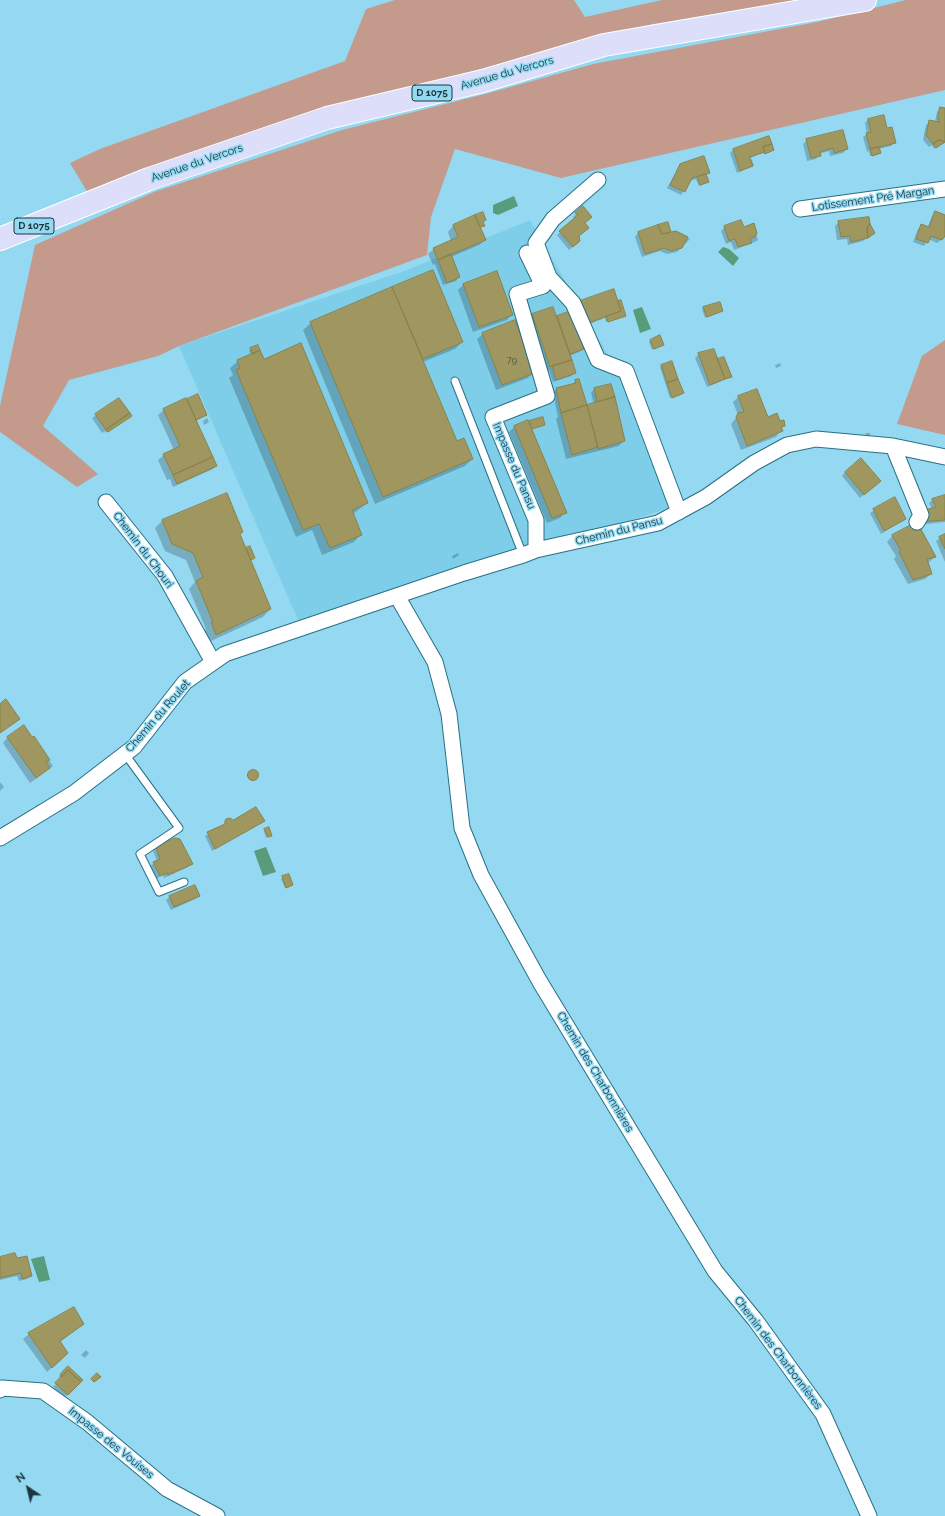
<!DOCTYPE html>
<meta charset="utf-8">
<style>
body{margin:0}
#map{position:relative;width:945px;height:1516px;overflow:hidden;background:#94d9f1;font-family:Raleway,sans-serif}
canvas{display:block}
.north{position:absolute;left:8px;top:1468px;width:40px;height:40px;-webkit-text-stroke:3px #94d9f1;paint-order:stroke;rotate:325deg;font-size:11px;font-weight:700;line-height:16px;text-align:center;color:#1b3841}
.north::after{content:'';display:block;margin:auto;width:14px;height:18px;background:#1b3841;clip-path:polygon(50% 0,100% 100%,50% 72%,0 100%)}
</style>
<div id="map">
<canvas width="945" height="1516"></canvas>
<div class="north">N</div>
</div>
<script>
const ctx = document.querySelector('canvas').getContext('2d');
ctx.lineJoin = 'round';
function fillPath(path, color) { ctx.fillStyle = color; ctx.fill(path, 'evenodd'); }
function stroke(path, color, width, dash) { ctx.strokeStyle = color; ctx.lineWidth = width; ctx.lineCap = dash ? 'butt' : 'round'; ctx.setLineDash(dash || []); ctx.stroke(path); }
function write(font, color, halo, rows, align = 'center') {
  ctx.font = font + ' Raleway,sans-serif'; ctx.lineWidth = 3; ctx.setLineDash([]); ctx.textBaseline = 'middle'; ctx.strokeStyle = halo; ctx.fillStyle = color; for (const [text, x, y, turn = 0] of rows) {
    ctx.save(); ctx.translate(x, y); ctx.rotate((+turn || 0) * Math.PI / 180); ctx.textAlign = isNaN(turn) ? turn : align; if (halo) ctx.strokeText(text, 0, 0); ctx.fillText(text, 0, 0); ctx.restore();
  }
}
fillPath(new Path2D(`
 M530 220 620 376 672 507 301 627 179 346 407 270Z`), '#7ecee9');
fillPath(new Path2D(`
 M395 0H574L585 17 662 0H800L653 24 408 88 268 128 128 175 88 193 70 163 100 149 345 61 366 9Z
 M906 0H945V90L561 178 455 149 431 217 427 255 179 346 158 356 69 380 43 426 98 474 77 487 0 432V406L35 245 154 192 342 130 489 93 593 64 817 22Z
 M945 340V435L897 424 922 356Z`), '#c39a8b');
fillPath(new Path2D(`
 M514 196 518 206 498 215 493 213V205Z
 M723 247 729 249 739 258 733 266 718 252Z
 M642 307 651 329 640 333 633 310Z
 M266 847 276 872 263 876 254 851Z
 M44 1256 50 1280 39 1282 31 1259Z`), '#589c7b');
fillPath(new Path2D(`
 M940 108 945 109V142L934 149 932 145 929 147 923 140 926 125 930 121 935 122 937 112Z
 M868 119 887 129 894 143 891 146 879 149 878 155 870 156 869 151 867 152 863 137 867 134 865 123Z
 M769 137 773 150 764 154 763 152 751 158 754 165 737 173 730 153 733 150Z
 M807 140 847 149 843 153 830 156 829 151 819 154 816 159 807 161 803 144Z
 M680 165 698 177 708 182 699 186 696 179 690 181 681 195 667 188Z
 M583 208 584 223 576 244 569 250 557 235 575 219 573 217Z
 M935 212 945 216V237L937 243 928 239 924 246 913 242 918 229 921 226 927 228 932 216Z
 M483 213V225L479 228 485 240 479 245 451 257 459 277 456 281 443 285 435 264 433 265 428 254 434 249 451 241 448 232 453 226Z
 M839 222 871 233 863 241 848 245 847 239 837 240 835 226Z
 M753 225 758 240 757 241 734 250 731 242 726 244 721 231 725 227 743 228Z
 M670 232 668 234 685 241 688 238 690 239 677 252 667 254 660 251 642 257 635 237 638 233Z
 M433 271 462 342 455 349 423 362 456 442 472 459 465 466 375 504 303 330 311 323Z
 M497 273 512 314 507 320 473 332 458 290 463 285Z
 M620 301 625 316 623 317 606 322 605 318 585 326Z
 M704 308 722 311 705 318 702 309Z
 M571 312 583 349 579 352 569 356 575 373 571 376 553 382 549 370 545 372 527 320 532 315 556 318Z
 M483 334 534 372 528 378 496 390 477 339Z
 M651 340 663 345 652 350 649 342Z
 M251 349 263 360 367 503 353 514 361 534 354 542 322 555 312 530 296 537 229 378 233 375 230 368 238 361 251 355 249 350Z
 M699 354 717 360 731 377 707 387 695 358Z
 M780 363 781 366 776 368 775 365Z
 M661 366 682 393 681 395 670 398 660 367Z
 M575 381 583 407 594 404 591 393 594 389 611 385 624 440 619 446 566 459 556 419 558 417 553 393 556 389 572 385Z
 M757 390 767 418 784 425 776 437 741 450 731 424 738 415 733 402 738 397Z
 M119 399 129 417 106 433 105 431 102 433 92 418Z
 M187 400 206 415 196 421 216 465 213 469 173 487 170 479 167 480 158 460 164 455 174 450 158 415 164 410Z
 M207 418 209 422 204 425 203 421Z
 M542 418 544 425 542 426 531 429 565 512 560 518 547 523 509 432 514 427Z
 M866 433H870V439L864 440Z
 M845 472 876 485 860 498 842 476Z
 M945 496V522L917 525 935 557 928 563 931 574 925 579 908 584 894 559 896 556 887 542 892 536 915 524 932 509 929 503 932 500Z
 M895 499 905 519 881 534 870 513Z
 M162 521 239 535 245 549 249 547 252 559 250 560 270 609 263 617 209 642 204 631 206 629 189 589 195 582 186 560 165 551 155 528Z
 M945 535V562L936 541Z
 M458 553 459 555 453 559 452 556Z
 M8 737 31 738 33 737 53 766 30 783 3 743Z
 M247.5 776a4.5 4.5 0 1 1 9 0a4.5 4.5 0 1 1-9 0Z
 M0 782 4 787 0 791Z
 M227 820 233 822 264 820 212 851 205 836 222 827Z
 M265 830 271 835 269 837 266 838 264 831Z
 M157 848 191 864 188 867 164 878 163 875 156 879 150 866 157 861 153 851Z
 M288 875 291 886 285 888 281 879Z
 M199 896 195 899 171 910 166 900 170 897Z
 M0 1258 16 1259 31 1276 27 1279 19 1281 17 1276 0 1280Z
 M83 1324 60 1342 62 1359 47 1372 23 1339 29 1334Z
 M86 1350 89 1353 85 1358 81 1355Z
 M68 1367 81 1380 64 1398 53 1387 61 1379 59 1377Z`), '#0003');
const building = new Path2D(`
 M940 107 945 108V142L939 140 933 144 928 137 926 136 929 120 939 122V119H938Z
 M884 115 887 128 892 127 896 143 870 149 866 133 871 132 868 119Z
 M843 130 848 149 834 153 833 148 820 152 821 156 811 158 806 139Z
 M769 136 772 144 763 147 765 152 749 157 753 166 740 171 733 149Z
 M939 140 945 142 936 148 933 144Z
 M772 144 774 150 765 154 763 147Z
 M879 147 881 153 872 156 870 149Z
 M704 156 710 173 692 178 685 192 670 185 680 164Z
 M706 174 709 182 700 185 697 177Z
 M583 206 592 217 585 223 589 228 579 236 580 241 573 247 559 231 578 215 575 213Z
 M935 211 945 215V236L942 240 931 236 928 243 916 239 921 224 929 227Z
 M483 212 486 220 483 222 485 226 480 227 475 215Z
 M475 215 486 240 438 260 433 248 458 237 453 225Z
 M869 217 870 224 867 228 868 238 851 242 850 236 841 237 838 221Z
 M741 220 744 227 754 223 757 233 755 237 750 239 752 243 738 247 735 239 729 241 724 226Z
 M668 222 671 232 662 234 658 225Z
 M870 224 875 233 868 238 867 228Z
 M658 225 662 234 676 231 688 237 682 248 671 251 664 248 645 254 638 232Z
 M451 254 460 277 447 283 438 260Z
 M433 270 463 342 423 359 392 287Z
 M497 271 513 315 479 327 463 284Z
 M392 287 457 441 464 438 473 459 383 497 310 322Z
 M614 289 621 311 588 323 580 301Z
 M621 300 626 316 608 322 606 316 621 311 618 301Z
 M720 302 723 311 707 317 703 307Z
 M553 307 572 360 550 367 532 314Z
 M571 311 584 349 570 354 557 316Z
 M515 320 535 373 502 385 482 333Z
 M660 335 664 345 654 349 650 340Z
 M301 343 368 503 352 510 362 535 330 548 319 524 303 530 236 370 240 368 237 360 260 350 264 359Z
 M258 345 260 350 253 354 250 348Z
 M714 349 725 379 710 385 698 353Z
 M724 357 732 377 725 379 717 359Z
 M572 360 576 373 556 380 552 366Z
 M672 361 678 379 667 383 661 365Z
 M579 379 587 405 561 413 556 388 576 383 575 380Z
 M678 379 684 393 672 398 667 383Z
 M611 384 615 397 597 402 594 388Z
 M757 389 768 417 777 413 780 421 784 420 785 426 781 427 783 431 747 446 736 417 738 413 744 412 738 396Z
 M198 394 207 415 196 420 187 399Z
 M615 397 625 441 598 449 587 405Z
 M119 398 130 413 106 430 95 414Z
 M186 398 213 457 173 475 163 454 180 446 163 409Z
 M587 405 598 447 572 455 561 413Z
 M130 413 132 416 108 432 106 430Z
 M543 417 545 425 532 429 529 421Z
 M528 420 567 513 552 518 514 426Z
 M213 457 217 466 177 484 173 475Z
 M861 458 881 481 864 495 845 472Z
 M227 493 243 532 240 534 271 609 216 635 211 622H213L196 581 203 577 193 553 172 544 162 520Z
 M945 495V520L917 522 925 510 936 507 932 499Z
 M895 497 906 519 884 531 873 509Z
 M917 522 936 557 927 559 932 574 913 580 899 552 901 551 892 535Z
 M945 534V549L939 537Z
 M250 546 255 558 251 560 246 548Z
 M6 699 20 719 0 733V704Z
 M24 725 32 737 34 736 50 760 46 762 50 768 36 778 7 737Z
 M247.5 775a5.5 5.5 0 1 1 11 0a5.5 5.5 0 1 1-11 0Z
 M256 807 265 821 215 849 207 832 225 824V821L226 819 230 818 233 820Z
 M269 827 272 836 268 837 264 829Z
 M175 838 180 839 193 864 168 875 167 873 160 876 153 862 160 859 156 847Z
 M289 874 293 885 286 888 282 876Z
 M195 885 200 896 174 907 169 896Z
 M15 1253 17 1258 27 1256 32 1276 22 1279 21 1273 0 1278V1257Z
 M74 1307 84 1324 60 1341 68 1353 52 1368 28 1333Z
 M68 1366 83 1380 81 1382 68 1370 62 1377 60 1375Z
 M68 1370 81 1382 68 1395 55 1383Z
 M97 1373 101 1377 94 1382 91 1379Z`);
fillPath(building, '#9f975f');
stroke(building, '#898249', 1);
const lane = new Path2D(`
 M455 381 523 555
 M125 754 179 828 140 854 159 892 184 882`);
const street = new Path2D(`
 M598 180 553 219 536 243 549 277 573 303 598 360 626 371 679 512
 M800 209 945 189
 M527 253 543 286 517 294 547 396 493 417 536 520V550
 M893 446 921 515 917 522
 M106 502 165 576 213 662
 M397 596 435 662 449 714 462 828 481 875 540 982 715 1271 756 1321 823 1414 869 1516
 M0 838 74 793 134 747 185 682 225 654 464 573 523 555 536 550 658 523 706 497 754 463 787 445 816 439 893 446 945 457
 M0 1390 2 1388 43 1391 87 1422 167 1489 217 1516`);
const primary = new Path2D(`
 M0 239 149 179 327 118 483 81 604 45 865 0`);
stroke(lane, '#287085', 9);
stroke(street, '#287085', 17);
stroke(primary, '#fff', 24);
stroke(lane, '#fff', 7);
stroke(street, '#fff', 15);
stroke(primary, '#dcdefa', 22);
write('9px', '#3c5048', null, [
 ["79",512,360]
]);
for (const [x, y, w] of [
 [432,93,40],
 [34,226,40]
]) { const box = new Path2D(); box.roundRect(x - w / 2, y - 8, w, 16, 3); ctx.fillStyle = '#94d9f1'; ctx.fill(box); stroke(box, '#1b3841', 1); }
write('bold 10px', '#1b3841', null, [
 ["D 1075",432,93],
 ["D 1075",34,226]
]);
write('11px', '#1b3841', '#94d9f1', [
 ["Avenue du Vercors",507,73,-16],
 ["Avenue du Vercors",197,163,-19],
 ["Lotissement Pré Margan",873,199,-8],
 ["Impasse du Pansu",514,466,67],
 ["Chemin du Pansu",619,531,-14],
 ["Chemin du Chouri",143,550,53],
 ["Chemin du Roulet",158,716,-49],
 ["Chemin des Charbonnières",595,1072,59],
 ["Chemin des Charbonnières",778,1353,53],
 ["Impasse des Vouises",111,1443,39]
]);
</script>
